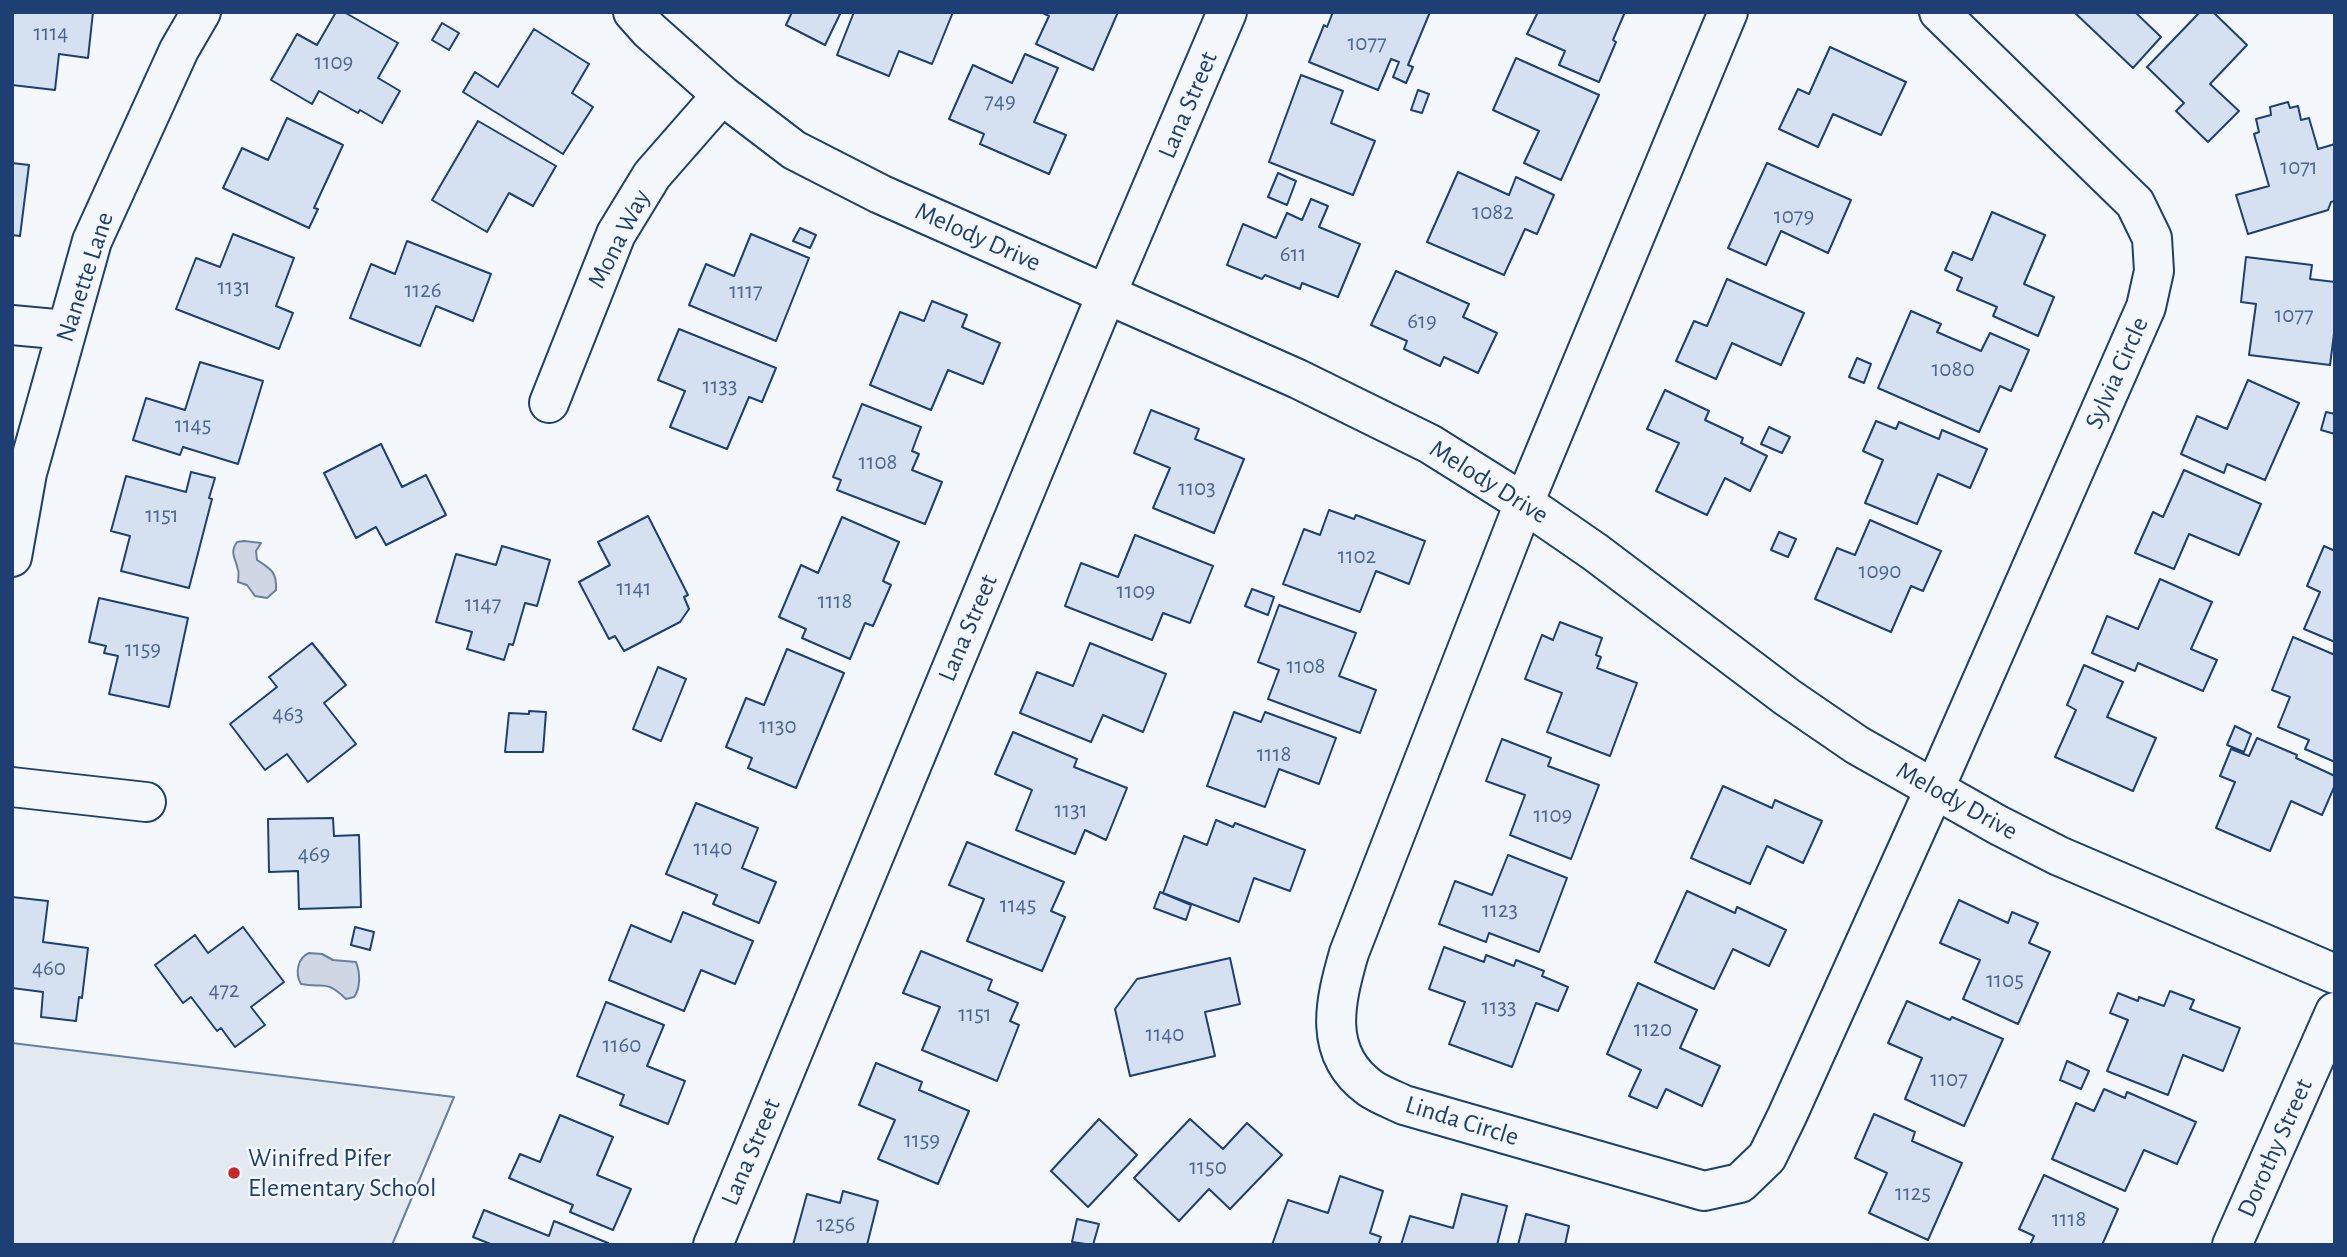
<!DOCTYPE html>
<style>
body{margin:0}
#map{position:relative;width:2347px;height:1257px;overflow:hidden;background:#f4f7fb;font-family:"Alegreya Sans",sans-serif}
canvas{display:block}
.frame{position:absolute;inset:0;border:14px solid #1d3f73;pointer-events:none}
</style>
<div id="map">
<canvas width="2347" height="1257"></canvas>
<div class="frame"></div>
</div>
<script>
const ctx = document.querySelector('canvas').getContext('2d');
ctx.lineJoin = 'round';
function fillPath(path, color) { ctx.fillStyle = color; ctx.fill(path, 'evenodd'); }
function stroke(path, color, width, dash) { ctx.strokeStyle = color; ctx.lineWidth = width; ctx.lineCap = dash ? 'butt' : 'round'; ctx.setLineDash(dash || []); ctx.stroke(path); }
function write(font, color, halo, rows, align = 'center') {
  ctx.font = font + ' "Alegreya Sans",sans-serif'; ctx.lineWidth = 5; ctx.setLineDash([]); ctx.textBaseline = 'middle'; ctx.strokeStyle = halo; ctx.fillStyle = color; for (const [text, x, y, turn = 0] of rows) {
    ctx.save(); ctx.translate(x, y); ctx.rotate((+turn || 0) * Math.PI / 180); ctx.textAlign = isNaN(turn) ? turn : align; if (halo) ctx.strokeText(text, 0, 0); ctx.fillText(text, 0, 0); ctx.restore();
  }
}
const green = new Path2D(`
 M12 1043 454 1097 392 1245H12Z`);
fillPath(green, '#e3e9f0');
stroke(green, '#687fa3', 2);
const water = new Path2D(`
 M244 541 261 543 256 551 257 560C271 569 277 572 276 590L267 598 255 596 247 585 238 582C238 582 239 571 238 570 236 559 229 553 237 542Z
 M309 953 322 954 333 960 356 962C360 972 361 988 354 997L346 999C324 978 324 989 301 984 295 974 297 958 309 953Z`);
fillPath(water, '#cfd7e4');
stroke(water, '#687fa3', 2);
const building = new Path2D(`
 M12 12H93L88 58 59 54 55 90 12 85Z
 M336 12H344L398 43 378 78 400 91 382 123 360 110 358 113 319 91 312 104 271 80 297 34 317 45Z
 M792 12H841L825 45 786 25Z
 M854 12H953L932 64 899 51 889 76 837 55Z
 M1041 12H1118L1093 70 1036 44 1049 16Z
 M1333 12H1430L1408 65 1413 67 1406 83 1393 77 1399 62 1391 59 1378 90 1309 62 1324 25 1327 27Z
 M1533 12H1625L1613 40 1616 42 1599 82 1559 65 1565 51 1527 34 1537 14Z
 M2074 12H2135L2161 37 2133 68Z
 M2200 12H2213L2247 45 2210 84 2239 111 2208 142 2176 111 2184 103 2147 67Z
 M442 23 459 33 449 50 432 40Z
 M534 29 589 64 572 93 593 107 563 154 463 92 475 72 498 87Z
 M1830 47 1906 82 1881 135 1833 114 1818 147 1779 129 1798 89 1809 94Z
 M1025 54 1058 68 1034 122 1066 135 1049 174 980 144 984 134 949 119 973 65 1012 83Z
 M1516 58 1599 95 1561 180 1524 163 1539 131 1493 110Z
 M1301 75 1343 91 1331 123 1375 141 1353 195 1269 162Z
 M1418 90 1429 94 1422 113 1411 110Z
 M2288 102 2290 108 2298 106 2301 120 2309 118 2318 149 2335 144V201L2331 202 2328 210 2248 234 2236 195 2269 186 2254 134 2259 132 2256 119 2271 115 2270 107Z
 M287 118 343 145 314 208 318 209 309 228 223 188 242 148 268 160Z
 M478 121 556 166 533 206 509 193 487 232 432 200Z
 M12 163 29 165 20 236 12 235Z
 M1767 163 1851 200 1828 253 1781 231 1766 265 1728 248Z
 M1458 172 1509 195 1516 177 1554 195 1537 234 1525 229 1504 275 1427 242Z
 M1278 173 1296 181 1287 205 1268 197Z
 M1311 199 1328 206 1319 227 1360 244 1338 297 1302 283 1300 289 1265 275 1262 279 1227 265 1243 224 1276 238 1287 213 1302 220Z
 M1992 212 2045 235 2024 284 2054 297 2038 336 1993 316 1997 307 1957 290 1962 278 1945 270 1953 252 1972 260Z
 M800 228 816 235 810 248 793 241Z
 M233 234 294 258 276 306 293 313 279 349 176 309 196 258 220 267Z
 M751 234 809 258 776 341 689 305 706 264 734 276Z
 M407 241 491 274 473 321 436 306 420 346 350 318 371 264 395 274Z
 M2246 257 2312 265 2310 279 2335 282V326L2330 365 2249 355 2256 304 2241 302Z
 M1396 271 1469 304 1463 317 1497 333 1478 373 1444 357 1440 366 1404 349 1407 341 1371 325Z
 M1727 279 1804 313 1781 365 1732 343 1716 379 1676 361 1694 321 1707 326Z
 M932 301 967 315 962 327 1000 343 983 384 948 370 931 410 870 385 900 312 924 321Z
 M1911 311 1941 324 1937 332 1981 351 1990 333 2029 350 2011 391 2000 386 1979 432 1878 388Z
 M679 329 776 368 762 402 749 397 727 449 670 427 685 391 658 380Z
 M1857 358 1871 364 1864 383 1849 377Z
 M200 362 263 381 238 464 183 447 180 455 133 440 146 398 185 410Z
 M2248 380 2299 403 2265 480 2227 464 2224 473 2181 454 2197 416 2227 429Z
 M1665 390 1709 411 1705 420 1743 438 1741 443 1767 456 1750 491 1725 478 1707 515 1656 491 1679 443 1647 429Z
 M862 404 921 427 912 451 919 454 912 470 942 482 925 524 837 490 841 480 833 477Z
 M1151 410 1199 429 1195 439 1244 459 1214 533 1153 508 1170 468 1134 453Z
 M2326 412 2335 414V434L2321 430Z
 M1876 421 1896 429 1899 422 1939 439 1942 430 1987 449 1970 488 1938 474 1917 524 1865 503 1883 460 1863 451Z
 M1769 427 1790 437 1782 453 1761 444Z
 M381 444 402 487 426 475 446 515 386 545 376 527 356 538 324 473Z
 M2184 470 2261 504 2239 555 2189 534 2174 569 2135 553 2153 512 2163 517Z
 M191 472 215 478 209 498 212 499 189 588 121 571 130 536 111 531 126 476 186 492Z
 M1329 510 1354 519 1356 515 1425 541 1409 584 1376 571 1360 612 1283 584 1304 529 1320 535Z
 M648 516 688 595 684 597 689 609 680 622 624 651 615 636 609 639 579 582 610 565 598 542Z
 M842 517 899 542 883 581 891 585 873 626 865 623 850 659 802 638 806 629 779 617 801 565 818 573Z
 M1870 520 1941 551 1923 591 1911 586 1891 632 1815 599 1837 548 1855 555Z
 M1779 532 1796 539 1788 557 1771 550Z
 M1135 535 1213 566 1190 623 1163 613 1152 640 1065 606 1081 563 1118 577Z
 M502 546 550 560 537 606 525 603 513 645 509 644 504 660 467 649 472 632 436 622 456 554 496 565Z
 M2324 546 2335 551V642L2304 629 2320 592 2307 586Z
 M2160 579 2212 602 2191 649 2217 660 2203 691 2138 663 2135 671 2092 653 2107 616 2138 629Z
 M1252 589 1274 597 1268 615 1245 606Z
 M99 598 188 618 169 707 109 694 118 656 104 653 106 646 89 642Z
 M1279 605 1356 633 1339 676 1376 690 1360 733 1268 699 1279 670 1258 662Z
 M1560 622 1602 638 1596 655 1601 657 1597 668 1637 683 1610 756 1547 732 1562 693 1525 679 1542 635 1553 640Z
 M2293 637 2335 655V762L2305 749 2309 740 2278 727 2290 697 2272 690Z
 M312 643 346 685 324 703 356 744 308 782 287 754 265 770 230 724 277 687 269 677Z
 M1090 643 1166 674 1143 732 1103 715 1091 742 1020 713 1037 672 1073 686Z
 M787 649 844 673 796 788 748 768 752 758 726 747 746 698 764 705Z
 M2084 665 2123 682 2107 717 2156 738 2133 791 2055 757 2076 710 2067 705Z
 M658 667 686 679 661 741 633 729Z
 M529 711 546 712 543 752H505L509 713 529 714Z
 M1234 712 1261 722 1265 712 1336 738 1319 784 1279 769 1265 807 1207 786Z
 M2235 726 2251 734 2244 752 2227 745Z
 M1013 732 1077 759 1074 767 1127 788 1106 840 1085 830 1075 854 1016 830 1032 790 995 774Z
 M2257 738 2297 755 2296 758 2335 776V785L2322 815 2291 801 2270 851 2216 828 2235 782 2220 776 2231 749 2249 756Z
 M1502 739 1551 758 1548 766 1599 785 1571 859 1510 835 1525 795 1486 781Z
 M1723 786 1772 808 1775 800 1822 821 1803 863 1767 846 1750 884 1691 858Z
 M696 803 758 828 742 868 776 882 759 923 713 904 717 895 666 874Z
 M333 818 334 836 359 835 361 907 299 909 298 871 269 872 268 819Z
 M1216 820 1233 827 1235 823 1305 850 1290 891 1254 878 1239 922 1163 893 1184 836 1207 845Z
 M967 842 1064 882 1051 911 1065 917 1042 971 967 941 984 899 949 885Z
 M1508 855 1567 878 1539 952 1489 933 1486 942 1439 924 1455 881 1492 895Z
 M1687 891 1735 913 1737 907 1786 930 1769 966 1733 949 1714 989 1655 962Z
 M1160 892 1191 905 1186 920 1154 908Z
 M12 897 48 901 43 942 88 948 82 998 79 997 76 1021 41 1017 43 992 12 988Z
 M1959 900 2008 923 2012 912 2038 923 2029 943 2050 952 2018 1024 1963 999 1980 960 1940 943Z
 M683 912 753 941 735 984 701 970 684 1011 609 980 631 925 671 942Z
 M243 927 284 982 251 1007 265 1025 235 1047 221 1028 217 1031 191 997 183 1003 155 965 195 935 208 953Z
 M355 927 374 932 370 950 351 945Z
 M1444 947 1484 962 1486 955 1514 966 1516 960 1544 971 1542 976 1568 987 1558 1011 1536 1003 1512 1067 1449 1044 1465 1002 1429 989Z
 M921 951 992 980 988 990 1018 1003 1010 1021 1019 1025 997 1081 922 1050 940 1007 903 993Z
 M1230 958 1240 1004 1205 1012 1215 1056 1130 1076 1115 1009 1137 979Z
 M1638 983 1697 1010 1680 1048 1720 1066 1702 1106 1666 1089 1657 1108 1629 1096 1641 1070 1607 1054Z
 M2170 991 2194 1000 2190 1009 2240 1028 2223 1071 2183 1055 2168 1095 2107 1071 2128 1020 2110 1013 2118 993 2138 1001 2139 997 2164 1006Z
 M1907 1001 1950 1020 1952 1017 2003 1039 1964 1126 1905 1099 1922 1058 1888 1043Z
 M606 1002 664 1025 647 1066 685 1081 668 1124 620 1105 624 1095 577 1076Z
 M2067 1061 2089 1071 2081 1089 2060 1080Z
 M876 1063 922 1082 919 1090 969 1111 938 1184 878 1159 895 1120 859 1105Z
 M2104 1089 2125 1098 2127 1092 2196 1122 2177 1164 2144 1150 2125 1191 2052 1159 2076 1103 2094 1111Z
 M1874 1114 1915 1132 1912 1141 1962 1163 1928 1240 1869 1213 1887 1173 1855 1158Z
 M560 1115 613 1137 597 1175 631 1189 613 1230 570 1212 573 1205 509 1178 520 1154 540 1162Z
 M1099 1119 1137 1155 1088 1207 1051 1171Z
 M1190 1119 1223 1149 1247 1123 1282 1155 1230 1209 1209 1189 1179 1221 1134 1178Z
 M2044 1175 2118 1209 2102 1245H2030L2034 1236 2019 1229Z
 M1340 1176 1383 1191 1370 1233 1381 1237 1378 1245H1272L1288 1200 1328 1213Z
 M843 1191 878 1201 867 1245H793L807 1194 840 1203Z
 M1462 1194 1507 1206 1497 1245H1401L1410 1216 1453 1228Z
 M484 1210 549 1236 554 1221 608 1243 607 1245H493L473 1237Z
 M1526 1214 1569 1226 1565 1245H1518Z
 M1077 1219 1099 1224 1093 1245 1072 1242Z`);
fillPath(building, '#d5e0f0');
stroke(building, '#1d3f73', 2);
const minor = new Path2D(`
 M633 12 649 30 722 95 794 150 880 194 1298 379 1430 444 1524 503 1595 552 1787 697 1857 745 1998 825 2059 856 2335 974
 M1728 12 1524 503 1349 953C1335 1002 1322 1053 1370 1088 1380 1095 1394 1100 1404 1105L1704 1191 1740 1183 1767 1157 1787 1116 1934 790 2146 307 2154 271 2152 238 2135 203 1939 12
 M12 325 66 330
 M549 403 616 234 652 175 722 95
 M12 557 27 473 92 241 179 50 201 12
 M12 787 146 802
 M713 1245 1107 293 1227 12
 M2232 1245 2335 1012`);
stroke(minor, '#1d3f73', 42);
stroke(minor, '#f4f7fb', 38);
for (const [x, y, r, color] of [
 [234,1173,7,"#c62828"]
]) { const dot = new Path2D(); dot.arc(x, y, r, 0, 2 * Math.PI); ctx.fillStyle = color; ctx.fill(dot); stroke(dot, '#f4f7fb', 2.5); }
write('23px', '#4b6792', null, [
 ["1114",51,33],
 ["1077",1367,43],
 ["1109",334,62],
 ["749",1000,101],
 ["1071",2299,167],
 ["1082",1493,212],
 ["1079",1794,216],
 ["611",1293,254],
 ["1131",234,287],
 ["1126",423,290],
 ["1117",746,291],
 ["1077",2294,315],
 ["619",1422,321],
 ["1080",1953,369],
 ["1133",720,386],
 ["1145",193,425],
 ["1108",878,462],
 ["1103",1197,488],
 ["1151",162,515],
 ["1102",1357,556],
 ["1090",1880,571],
 ["1141",634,588],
 ["1109",1136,591],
 ["1118",835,601],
 ["1147",483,604],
 ["1159",143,649],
 ["1108",1306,666],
 ["463",288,714],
 ["1130",778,726],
 ["1118",1274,754],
 ["1131",1071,810],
 ["1109",1553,815],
 ["1140",713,848],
 ["469",314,854],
 ["1145",1018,905],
 ["1123",1500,910],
 ["460",49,968],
 ["1105",2005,980],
 ["472",224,990],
 ["1133",1499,1007],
 ["1151",975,1014],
 ["1120",1653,1029],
 ["1140",1165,1034],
 ["1160",622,1045],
 ["1107",1949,1079],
 ["1159",922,1140],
 ["1150",1208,1167],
 ["1125",1913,1193],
 ["1118",2069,1219],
 ["1256",836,1224]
]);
write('26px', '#1d3f73', '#f4f7fb', [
 ["Lana Street",1188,105,-67],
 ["Melody Drive",978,237,24],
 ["Mona Way",619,239,-63],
 ["Nanette Lane",85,277,-72],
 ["Sylvia Circle",2117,373,-66],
 ["Melody Drive",1489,482,32],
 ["Lana Street",968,628,-67],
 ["Melody Drive",1957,801,29],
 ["Linda Circle",1462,1121,17],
 ["Dorothy Street",2275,1148,-66],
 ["Lana Street",751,1152,-67]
]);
write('26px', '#1d3f73', '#f4f7fb', [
 ["Winifred Pifer",248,1158],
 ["Elementary School",248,1188]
], 'left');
</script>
